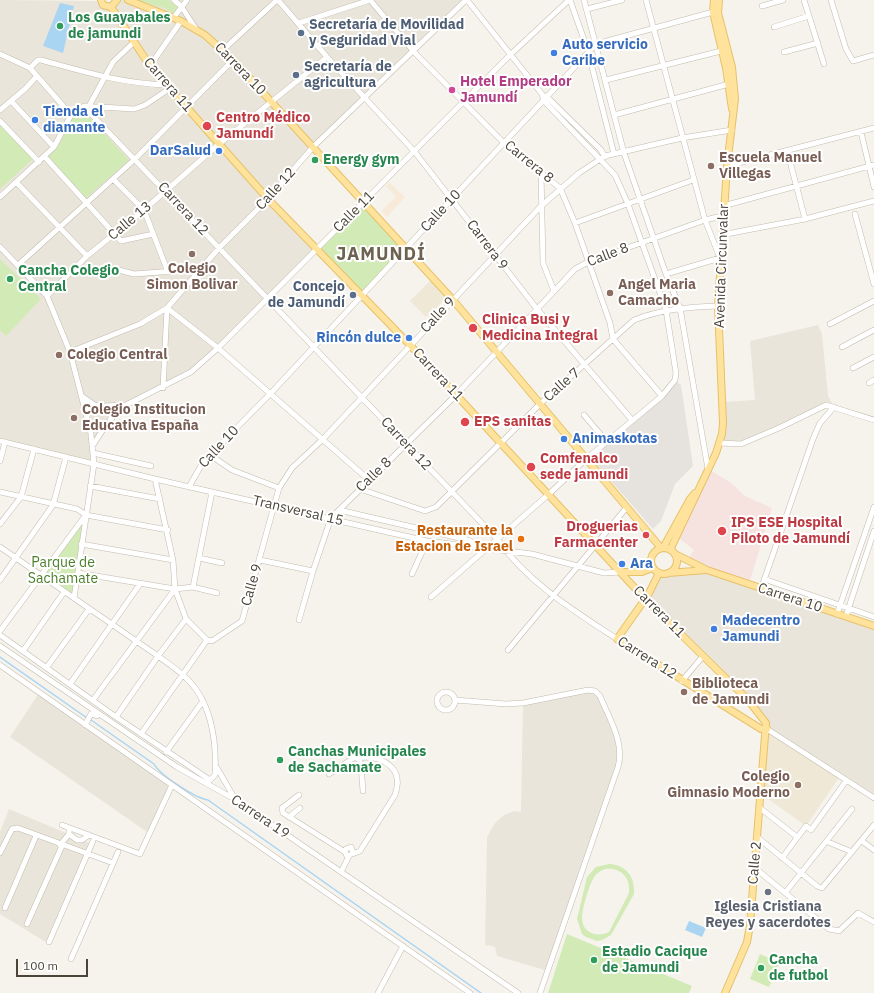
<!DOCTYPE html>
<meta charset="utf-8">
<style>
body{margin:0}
#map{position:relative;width:874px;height:993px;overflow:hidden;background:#f6f3ec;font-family:"IBM Plex Sans",sans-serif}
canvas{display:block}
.scale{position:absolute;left:16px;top:959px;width:72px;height:18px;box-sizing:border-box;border:2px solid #4b4439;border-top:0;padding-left:5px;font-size:12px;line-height:14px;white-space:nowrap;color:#4b4439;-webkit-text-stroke:3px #fff;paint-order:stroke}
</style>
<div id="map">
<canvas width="874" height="993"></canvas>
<div class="scale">100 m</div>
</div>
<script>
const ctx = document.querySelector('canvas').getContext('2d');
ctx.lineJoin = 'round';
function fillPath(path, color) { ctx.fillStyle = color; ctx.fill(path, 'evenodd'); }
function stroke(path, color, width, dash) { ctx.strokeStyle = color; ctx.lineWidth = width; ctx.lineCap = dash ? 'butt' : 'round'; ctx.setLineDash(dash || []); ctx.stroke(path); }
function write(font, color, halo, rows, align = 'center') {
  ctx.font = font + ' "IBM Plex Sans",sans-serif'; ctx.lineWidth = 4; ctx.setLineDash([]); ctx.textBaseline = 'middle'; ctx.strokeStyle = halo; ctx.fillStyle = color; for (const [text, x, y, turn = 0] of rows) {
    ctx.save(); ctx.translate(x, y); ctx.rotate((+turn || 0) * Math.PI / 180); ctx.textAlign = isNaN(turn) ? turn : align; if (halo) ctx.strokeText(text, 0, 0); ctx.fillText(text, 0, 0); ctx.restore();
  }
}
fillPath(new Path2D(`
 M0 0 101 1 129 35 111 7 117 0H466L313 147 268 198 317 248 191 372 126 405 111 419 93 445 94 464 0 441Z
 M818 325 822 334 828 396 834 407 826 405 741 444 720 443 723 402 755 400 750 341Z
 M707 570 874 626V797L767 729 748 700 645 599 659 573Z
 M595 691 619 743 621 756 548 971 497 956 495 947 488 945 485 946 487 837 495 823 504 815 514 811 521 812 523 703Z
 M39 693 172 785 150 834 10 737Z
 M9 809 92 844 49 944 0 914V832Z`), '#eae5da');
fillPath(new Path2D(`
 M389 182 405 197 387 217 381 211 396 197 386 186Z`), '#f7ead8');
fillPath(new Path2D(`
 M677 382 681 385 693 466 675 484 661 521 653 529 590 457Z`), '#e6e2dd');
fillPath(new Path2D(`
 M432 279 449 296 426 317 410 301Z
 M767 729 840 776 806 826 761 794Z`), '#efe8d6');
fillPath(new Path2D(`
 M708 469 730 482 745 496 772 508 749 584 687 560 694 550 676 536Z`), '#f6e3e0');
fillPath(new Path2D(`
 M135 0H169L179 8 174 14 164 8Z
 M83 108 88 116 129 160 84 200 48 156 58 147 72 116Z
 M0 124 33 159 0 189Z
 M363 202 406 249 361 295 317 248Z
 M0 259 41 299 6 336 0 330Z
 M86 515 74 598 41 574Z
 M609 864C626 865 635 876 634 894L611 935 602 940 597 941 586 937 582 934 577 919 587 877 596 867ZM605 869C620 867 631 877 629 893L609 932C597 938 582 933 582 918 582 909 589 886 593 879 595 874 600 871 605 869Z
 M567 934 692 986 689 993H548Z
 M760 954 780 963 769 987 750 979Z`), '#d2eab5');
fillPath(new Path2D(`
 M60 3 74 6 63 53 43 46Z
 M689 921 706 928 702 937 685 930Z`), '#a9d4f2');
stroke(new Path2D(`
 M0 657 87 718
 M91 720 154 764C160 775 195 798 208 800L481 993`), '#a9d4f2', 1.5);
const minor = new Path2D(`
 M174 0 181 6 196 29
 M278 0 327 57 414 151 537 309 632 420
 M370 0 414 52 504 143 560 188 575 223 610 323 613 339 662 396
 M570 0 588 51 614 154
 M584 0 624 153 666 274 680 308 708 469
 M646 0 705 220 720 258 666 274
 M804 0 824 64
 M831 0 846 49 853 61 874 55
 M762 6 783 0
 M587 9 622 0
 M174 17 187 0
 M299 23 370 0
 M774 27 809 16
 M223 50 277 0
 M784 52 818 43
 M0 54 30 68 71 115
 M150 66 181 21
 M30 68 38 60H41C85 72 120 83 166 85
 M606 80 721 51
 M546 96 601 150 605 157
 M11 101 54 147
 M89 106 92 115 497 539C527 582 574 611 617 639
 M89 106 113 62 134 42
 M0 110 25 89 37 76
 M614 115 729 84
 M0 121 39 162
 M861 132 874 187
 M787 150 805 219
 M44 156 121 241 153 234
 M727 166 874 128
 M541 173 543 263 554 291
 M113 179 144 210 168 272
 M16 182 87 256
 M0 197 54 147 71 115 84 106 134 109 145 105 169 89
 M723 206 874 165
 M855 214 874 284
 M575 223 693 180
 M721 235 805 219 874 201
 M0 247 47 296 70 352 87 418
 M18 265 135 159 233 60
 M111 268 134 274 201 269
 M47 296 87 256 144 210 219 144 327 57
 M167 308 218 348 369 480
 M830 324 874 301
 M842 347 874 330
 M70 352 140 324 167 308 219 248 268 199 313 147 466 0
 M853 368 874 357
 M869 383 874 380
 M163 388 167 308
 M83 397 96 406
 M87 417a12 12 0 1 1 24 0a12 12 0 1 1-24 0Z
 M104 406 126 405
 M584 415 607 442
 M111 419 126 405 191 372 218 348 510 55 569 0
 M0 441 155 479 427 541 532 554 604 573 620 572
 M720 443 741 444 779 428 826 405 874 420
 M93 445 104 428
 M93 453 151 466
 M210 455 232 470 279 488
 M0 461 5 442
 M155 479 173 560 175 589 186 619 207 640 212 641 242 621 279 488 292 468 323 439 541 206 579 173 605 156 682 138 732 130
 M90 486 160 499
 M189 487 203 462 271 393 596 44 713 12
 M360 489 425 511 436 507 540 404 634 320C662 309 689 307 718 306
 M0 492 77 509 86 515 168 530
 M339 510 468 540 482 548
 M0 524 21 497 34 449
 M81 544 173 560
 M0 547 158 656C166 662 175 668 183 675 211 699 217 740 215 775L210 780 204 782
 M199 558 222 563
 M260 560 313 571
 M78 573 175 589 193 587 217 593
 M412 574 427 541
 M764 579 874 617
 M0 580 53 505 66 457
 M193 587 212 492
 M761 589 813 439 820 423 834 407
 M431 597 549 494 586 459 662 396 675 380 676 373 666 310 628 204 615 175 544 101 542 94 467 0
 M74 598 94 464 90 425
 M837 614 874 507
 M846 616 874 531
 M299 620 313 571 331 518 456 395 575 269 588 262 705 220 722 216
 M0 631 85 516
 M0 635 116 717 210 780
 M0 646 177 767 236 800 518 993
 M508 650 627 507
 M23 651 64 592
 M0 665 470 993
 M47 667 89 609
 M682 681 703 656
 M70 684 140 584
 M437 701a9 9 0 1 1 18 0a9 9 0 1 1-18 0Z
 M93 700 175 589
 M455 700 506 704 523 703 588 690 595 691 600 696C609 718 625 743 618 767L540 993
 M116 717 158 656 186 619
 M85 725 91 714 97 716
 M767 729 874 798
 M141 734 207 640
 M166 752 203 701
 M359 760 362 758V755L358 753 355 757 359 760 361 765 363 791
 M217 768 235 799
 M329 774 355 757
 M299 795 282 808 283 813 345 852 347 856 360 851 395 795C404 770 386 757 363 757
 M760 808 797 837
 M289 817 300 808
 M62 825 140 854 172 785
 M69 828V834L77 840H82L89 835
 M757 837 817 886 822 888 874 825
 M862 841 874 850
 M828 842 852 852
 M60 845 69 834
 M345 852 346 849 351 847 353 853
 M0 853 12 829 18 828 113 863
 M782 858 806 826 811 830 846 781
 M755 868 829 929 839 931 858 913 874 922
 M341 872 349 856
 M785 893 852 809
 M5 908 36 836
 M27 924 62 846
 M49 942 93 841
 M71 959 118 852
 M378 993 403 946`);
const major = new Path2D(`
 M101 0 103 5 111 7 117 0
 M128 0 181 21 205 35 233 60 453 300 661 548
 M714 0 713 12 726 68 732 109
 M111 7 150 66 268 199 410 345 645 599 748 700 766 723 750 925 747 942 725 993
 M663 548 690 499 695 493
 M651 561a13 13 0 1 1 26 0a13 13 0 1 1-26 0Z
 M670 550 716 453 722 434 723 423 718 306 727 166 735 99 732 67 718 13 719 0
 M675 554 707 570 874 626
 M620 572H642L653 568
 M659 573 648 595 617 639 761 729H767
 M668 573 706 570`);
stroke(minor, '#c2bbae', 6);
stroke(major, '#e6c16a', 8);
stroke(minor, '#fff', 5);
stroke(major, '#ffe39c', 6);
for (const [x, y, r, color] of [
 [60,26,4,"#2e9e5b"],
 [301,33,4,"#5c6f8a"],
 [554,53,4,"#3f7fe0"],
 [296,75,4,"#5c6f8a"],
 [452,90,4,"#d1479c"],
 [35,120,4,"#3f7fe0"],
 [207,126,5,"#e0444e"],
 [219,151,4,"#3f7fe0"],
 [315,160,4,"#2e9e5b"],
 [711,166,4,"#8d6e63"],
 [192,254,4,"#8d6e63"],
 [10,279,4,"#2e9e5b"],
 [610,293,4,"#8d6e63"],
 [353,295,4,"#5c6f8a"],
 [473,328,5,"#e0444e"],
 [409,338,4,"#3f7fe0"],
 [59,355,4,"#8d6e63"],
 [74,418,4,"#8d6e63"],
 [465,422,5,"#e0444e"],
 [564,439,4,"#3f7fe0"],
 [531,467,5,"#e0444e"],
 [722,531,5,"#e0444e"],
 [646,535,4,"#e0444e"],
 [521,539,4,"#e8710a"],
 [622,564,4,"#3f7fe0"],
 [714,629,4,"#3f7fe0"],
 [684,692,4,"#8d6e63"],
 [280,760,4,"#2e9e5b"],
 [798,785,4,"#8d6e63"],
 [768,892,4,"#6b7280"],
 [594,960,4,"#2e9e5b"],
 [761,968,4,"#2e9e5b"]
]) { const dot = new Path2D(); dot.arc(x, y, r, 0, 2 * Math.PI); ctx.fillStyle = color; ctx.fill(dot); stroke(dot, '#fff', 1.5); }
write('bold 14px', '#27864d', '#fff', [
 ["Los Guayabales",68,18],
 ["de jamundi",68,34],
 ["Energy gym",323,160],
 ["Cancha Colegio",18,271],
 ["Central",18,287],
 ["Canchas Municipales",288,752],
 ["de Sachamate",288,768],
 ["Estadio Cacique",602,952],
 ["de Jamundi",602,968],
 ["Cancha",769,960],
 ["de futbol",769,976]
], 'left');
write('bold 14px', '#4e5e75', '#fff', [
 ["Secretaría de Movilidad",309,25],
 ["y Seguridad Vial",309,41],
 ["Secretaría de",304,67],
 ["agricultura",304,83],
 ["Concejo",345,287,"right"],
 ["de Jamundí",345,303,"right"]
], 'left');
write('bold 14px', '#366cbe', '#fff', [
 ["Auto servicio",562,45],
 ["Caribe",562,61],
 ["Tienda el",43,112],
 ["diamante",43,128],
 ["DarSalud",211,151,"right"],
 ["Rincón dulce",401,338,"right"],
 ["Animaskotas",572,439],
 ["Ara",630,564],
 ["Madecentro",722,621],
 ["Jamundi",722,637]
], 'left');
write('14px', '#4b4439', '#fff', [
 ["Carrera 10",240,69,46],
 ["Carrera 11",168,85,49],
 ["Carrera 8",529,162,39],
 ["Calle 12",276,189,-48],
 ["Carrera 12",183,209,47],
 ["Calle 10",441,211,-47],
 ["Calle 11",354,212,-45],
 ["Calle 13",130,221,-40],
 ["Carrera 9",487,245,53],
 ["Calle 8",608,255,-21],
 ["Avenida Circunvalar",722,266,-88],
 ["Calle 9",438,315,-47],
 ["Carrera 11",438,375,47],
 ["Calle 7",562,385,-41],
 ["Carrera 12",406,444,47],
 ["Calle 10",219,447,-47],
 ["Calle 8",374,475,-44],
 ["Transversal 15",298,511,13],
 ["Calle 9",252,585,-74],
 ["Carrera 10",790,598,18],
 ["Carrera 11",659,612,45],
 ["Carrera 12",647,658,32],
 ["Carrera 19",260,817,34],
 ["Calle 2",755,863,-85]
]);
write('bold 14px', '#b23c85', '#fff', [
 ["Hotel Emperador",460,82],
 ["Jamundí",460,98]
], 'left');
write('bold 14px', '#be3a42', '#fff', [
 ["Centro Médico",216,118],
 ["Jamundí",216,134],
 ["Clinica Busi y",482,320],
 ["Medicina Integral",482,336],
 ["EPS sanitas",474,422],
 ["Comfenalco",540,459],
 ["sede jamundi",540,475],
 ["IPS ESE Hospital",731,523],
 ["Piloto de Jamundí",731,539],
 ["Droguerias",638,527,"right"],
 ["Farmacenter",638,543,"right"]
], 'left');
write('bold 14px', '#785e54', '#fff', [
 ["Escuela Manuel",719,158],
 ["Villegas",719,174],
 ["Colegio",192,269,"center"],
 ["Simon Bolivar",192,285,"center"],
 ["Angel Maria",618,285],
 ["Camacho",618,301],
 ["Colegio Central",67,355],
 ["Colegio Institucion",82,410],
 ["Educativa España",82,426],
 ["Biblioteca",692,684],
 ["de Jamundi",692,700],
 ["Colegio",790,777,"right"],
 ["Gimnasio Moderno",790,793,"right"]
], 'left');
write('bold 14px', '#c56008', '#fff', [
 ["Restaurante la",513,531],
 ["Estacion de Israel",513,547]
], 'right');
write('14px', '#4a7f2a', '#fff', [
 ["Parque de",63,563],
 ["Sachamate",63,579]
]);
write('bold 14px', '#5b616d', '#fff', [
 ["Iglesia Cristiana",768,907],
 ["Reyes y sacerdotes",768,923]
]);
ctx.letterSpacing = '1px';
write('bold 18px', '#6e6250', '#fff', [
 ["JAMUNDÍ",381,255]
]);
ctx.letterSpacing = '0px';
</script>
